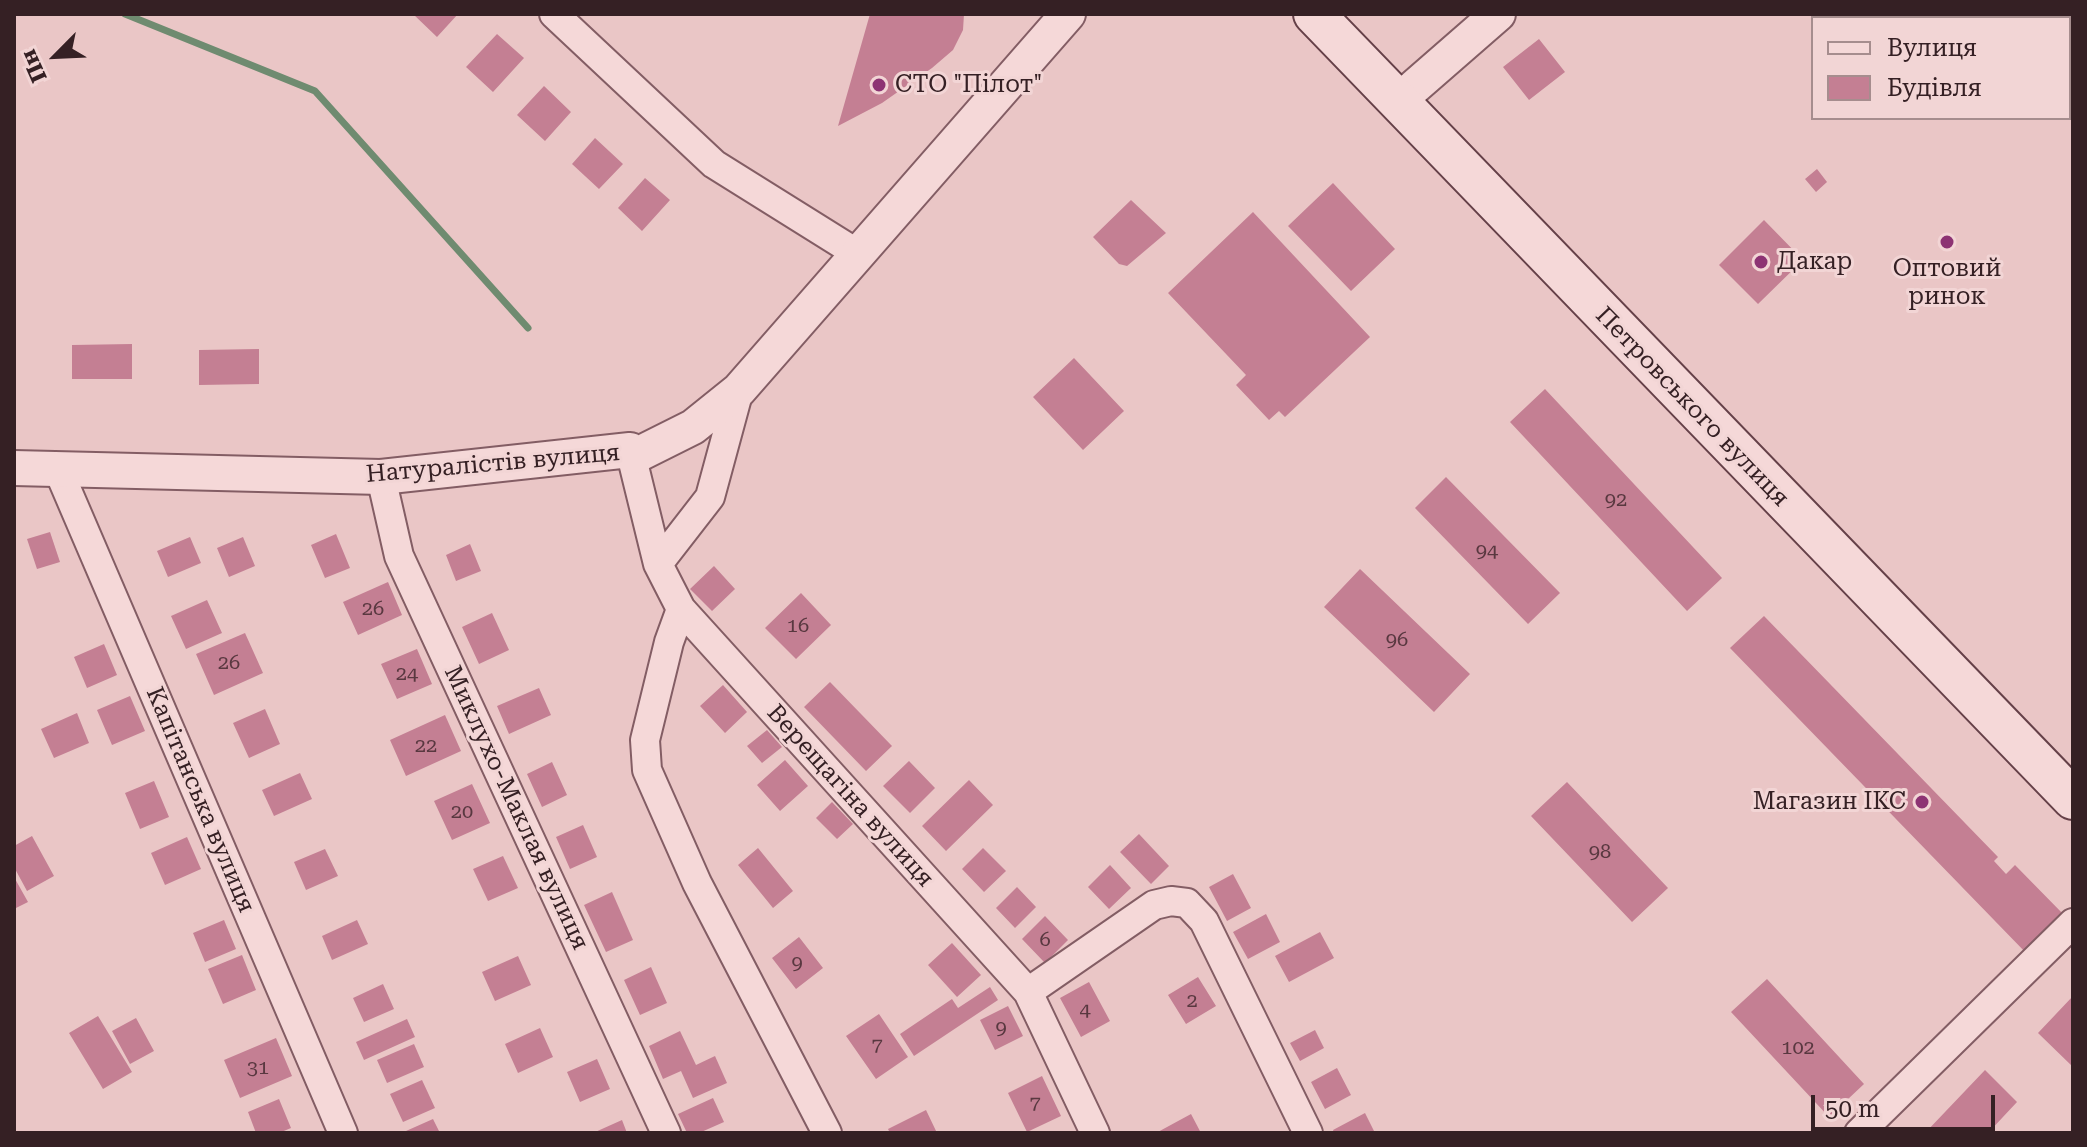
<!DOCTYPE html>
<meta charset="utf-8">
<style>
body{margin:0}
#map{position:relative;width:2087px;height:1147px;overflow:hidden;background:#eac6c6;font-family:"Roboto Serif",serif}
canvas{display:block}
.frame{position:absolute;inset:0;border:16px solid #352024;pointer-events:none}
.legend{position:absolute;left:1811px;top:16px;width:260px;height:104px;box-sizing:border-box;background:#f2d5d5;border:2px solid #a68d8e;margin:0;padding:10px 14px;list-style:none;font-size:24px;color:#352024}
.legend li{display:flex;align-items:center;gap:16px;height:40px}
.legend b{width:40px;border:2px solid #a68d8e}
.north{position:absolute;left:16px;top:16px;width:80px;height:80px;-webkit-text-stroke:6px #f2d5d5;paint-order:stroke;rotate:246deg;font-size:22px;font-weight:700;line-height:32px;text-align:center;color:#352024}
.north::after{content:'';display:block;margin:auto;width:28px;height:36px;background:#352024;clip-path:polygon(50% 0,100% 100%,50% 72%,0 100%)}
.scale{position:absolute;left:1811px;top:1095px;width:184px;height:36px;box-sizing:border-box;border:4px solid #352024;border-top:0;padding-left:10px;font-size:24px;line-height:28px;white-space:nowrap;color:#352024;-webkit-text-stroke:6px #f2d5d5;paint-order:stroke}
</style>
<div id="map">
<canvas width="2087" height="1147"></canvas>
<div class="frame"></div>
<ul class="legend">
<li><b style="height:10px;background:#f5d8d8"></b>Вулиця</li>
<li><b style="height:22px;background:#c47f93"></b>Будівля</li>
</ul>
<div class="north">Пн</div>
<div class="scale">50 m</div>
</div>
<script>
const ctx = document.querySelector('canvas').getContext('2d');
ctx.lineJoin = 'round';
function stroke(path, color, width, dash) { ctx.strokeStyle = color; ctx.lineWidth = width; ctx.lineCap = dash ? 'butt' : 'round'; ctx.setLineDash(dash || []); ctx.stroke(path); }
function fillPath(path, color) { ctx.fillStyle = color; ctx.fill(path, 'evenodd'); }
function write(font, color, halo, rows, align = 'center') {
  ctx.font = font + ' "Roboto Serif",serif'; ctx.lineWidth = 6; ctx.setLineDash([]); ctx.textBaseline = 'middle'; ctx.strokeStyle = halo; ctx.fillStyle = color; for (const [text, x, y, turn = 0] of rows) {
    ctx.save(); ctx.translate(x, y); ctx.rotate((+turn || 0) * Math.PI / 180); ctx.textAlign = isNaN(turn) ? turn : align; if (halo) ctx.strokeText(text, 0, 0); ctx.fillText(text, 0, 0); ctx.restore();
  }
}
stroke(new Path2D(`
 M125 14 315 91 528 328`), '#6f8b70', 7);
fillPath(new Path2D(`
 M413 14H458L437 37Z
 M870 14H964L963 30 953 50 932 68 882 103 838 126Z
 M497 34 524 58 493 92 466 67Z
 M1539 39 1565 72 1529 100 1503 67Z
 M544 86 571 112 545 141 517 115Z
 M595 138 623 164 599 189 572 164Z
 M1817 169 1827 182 1816 192 1805 179Z
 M645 178 670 200 642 231 618 208Z
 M1333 183 1395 249 1351 291 1288 226Z
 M1131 200 1166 233 1127 266 1119 264 1093 237Z
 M1253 212 1370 337 1285 417 1279 411 1269 420 1236 385 1246 375 1168 293Z
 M1764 220 1803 260 1758 304 1719 265Z
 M132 344V379H72V345Z
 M259 349V384L199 385V350Z
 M1074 358 1124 411 1083 450 1033 397Z
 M1545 389 1722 578 1687 611 1510 422Z
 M1446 477 1560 593 1528 624 1415 508Z
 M50 532 60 562 37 569 27 539Z
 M336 534 350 568 325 578 311 545Z
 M190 537 201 563 168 577 157 551Z
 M243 537 255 566 229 577 217 548Z
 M470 544 481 571 456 581 446 555Z
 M714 566 735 589 712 611 690 589Z
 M1360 569 1470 674 1434 712 1324 607Z
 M388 582 402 615 358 635 343 602Z
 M801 593 831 625 796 659 765 628Z
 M207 600 222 633 186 649 171 616Z
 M492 613 509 650 479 664 462 627Z
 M1764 616 1998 857 1994 861 2006 874 2015 865 2066 917 2028 955 1730 648Z
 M245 633 263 673 214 695 196 654Z
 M104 644 117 675 87 688 74 657Z
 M417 649 432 684 397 699 381 664Z
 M830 682 892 746 866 771 804 707Z
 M723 685 747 712 725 733 700 706Z
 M539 688 551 715 509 734 497 706Z
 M130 696 145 731 112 745 97 710Z
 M265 709 280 744 249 758 233 723Z
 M77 713 89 743 54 758 41 729Z
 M445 715 461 751 406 776 390 740Z
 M767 730 782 747 762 763 747 746Z
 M785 760 808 786 780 811 757 785Z
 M909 761 935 788 910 813 883 786Z
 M552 762 567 795 542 807 527 774Z
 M300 773 312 799 274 816 262 790Z
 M969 780 993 805 946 851 922 826Z
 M154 781 169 817 140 829 125 793Z
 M1567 782 1668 888 1632 922 1531 816Z
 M472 784 490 823 452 840 434 801Z
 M832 802 853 824 837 839 816 818Z
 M583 825 597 857 570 869 556 837Z
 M1139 834 1169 866 1151 884 1120 852Z
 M32 836 54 876 27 891 14 867V846Z
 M187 837 201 869 165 885 151 853Z
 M758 848 793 891 773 908 738 865Z
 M983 848 1006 871 984 892 962 869Z
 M325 849 338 876 306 890 294 862Z
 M503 856 518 888 488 901 473 869Z
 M1110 865 1131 888 1109 909 1088 887Z
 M1233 874 1251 908 1227 921 1209 887Z
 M14 877 28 902 14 909Z
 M1017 887 1036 907 1015 928 996 908Z
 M612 892 633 940 606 952 584 905Z
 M1266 914 1280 942 1248 959 1233 932Z
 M1045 916 1068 940 1045 963 1022 939Z
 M224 920 236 949 205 962 193 933Z
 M357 920 368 944 332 960 322 936Z
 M1320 932 1334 958 1289 982 1275 956Z
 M799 937 823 968 796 989 772 958Z
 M952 943 981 975 957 997 928 965Z
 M242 955 256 990 223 1004 208 969Z
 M518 956 531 985 495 1001 482 972Z
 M651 967 667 1003 640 1015 624 980Z
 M1198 977 1216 1006 1186 1024 1168 995Z
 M1767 979 1864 1084 1829 1117 1731 1012Z
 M1089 982 1110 1021 1081 1037 1060 998Z
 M383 984 394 1009 364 1022 353 998Z
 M990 987 998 1000 914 1056 900 1034 952 999 958 1008Z
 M2073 996V1067L2038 1033Z
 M1008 1006 1023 1036 995 1050 980 1020Z
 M879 1014 908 1057 876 1079 846 1036Z
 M98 1016 132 1072 103 1089 69 1033Z
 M136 1018 154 1051 130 1064 112 1031Z
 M407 1019 415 1037 364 1060 356 1042Z
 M540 1028 553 1057 518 1073 505 1044Z
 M1315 1030 1324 1048 1300 1061 1290 1043Z
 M680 1031 696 1065 715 1056 727 1083 693 1098 681 1071 663 1079 649 1046Z
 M276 1038 292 1076 240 1098 224 1060Z
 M414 1044 424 1067 387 1083 377 1060Z
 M597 1059 610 1089 580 1102 567 1072Z
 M1337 1068 1351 1095 1325 1109 1311 1082Z
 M1985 1070 2017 1102 1988 1133H1925Z
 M1042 1076 1061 1116 1027 1132 1008 1093Z
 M422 1080 435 1108 403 1122 390 1094Z
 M713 1098 724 1122 699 1133H687L678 1114Z
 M279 1099 291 1128 279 1133H256L248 1112Z
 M926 1110 937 1133H890L888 1129Z
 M1365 1113 1375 1133H1334L1333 1130Z
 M1191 1114 1201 1133H1156Z
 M433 1119 440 1133H407L406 1131Z
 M622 1120 627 1133H593Z`), '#c47f93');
const minor = new Path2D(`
 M554 14 714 164 858 254
 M630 450 658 564 681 609 1028 992 1095 1133
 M57 467 343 1133
 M381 477 399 556 666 1133
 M658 564 710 497 739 390
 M681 609 669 642 645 740 647 770 697 883 827 1133
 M1028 992 1154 905 1171 901 1187 903 1204 921 1308 1133
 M1859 1133 2073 923`);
const tertiary = new Path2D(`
 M1397 102 1498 14
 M14 468 381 477 630 450 635 456 693 427 739 390 1068 14`);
const secondary = new Path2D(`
 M1314 14 2073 799`);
stroke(minor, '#835d64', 32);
stroke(tertiary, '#835d64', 38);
stroke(secondary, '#654048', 44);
stroke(minor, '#f5d8d8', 28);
stroke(tertiary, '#f5d8d8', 34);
stroke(secondary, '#f5d8d8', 40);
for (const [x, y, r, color] of [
 [879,85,8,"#8d3373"],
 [1947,242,8,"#8d3373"],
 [1761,262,8,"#8d3373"],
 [1922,802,8,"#8d3373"]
]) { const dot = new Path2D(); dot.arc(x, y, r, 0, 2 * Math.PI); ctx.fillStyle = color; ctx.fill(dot); stroke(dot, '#f2d5d5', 3); }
write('20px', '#593840', null, [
 ["92",1616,500],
 ["94",1487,551],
 ["26",373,609],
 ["16",798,626],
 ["96",1397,640],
 ["26",229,663],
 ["24",407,674],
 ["22",426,746],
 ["20",462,812],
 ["98",1600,852],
 ["6",1045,940],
 ["9",797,963],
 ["2",1192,1001],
 ["4",1085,1010],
 ["9",1001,1028],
 ["7",877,1046],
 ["102",1798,1048],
 ["31",258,1068],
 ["7",1035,1104]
]);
write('24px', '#352024', '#f2d5d5', [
 ["СТО \"Пілот\"",895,85],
 ["Дакар",1777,262],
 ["Оптовий",1947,269,"center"],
 ["ринок",1947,297,"center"],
 ["Магазин ІКС",1906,802,"right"]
], 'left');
write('24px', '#352024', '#f2d5d5', [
 ["Петровського вулиця",1692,407,46],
 ["Натуралістів вулиця",493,464,-5],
 ["Верещагіна вулиця",850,796,48],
 ["Капітанська вулиця",200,800,67],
 ["Миклухо-Маклая вулиця",516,808,65]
]);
</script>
